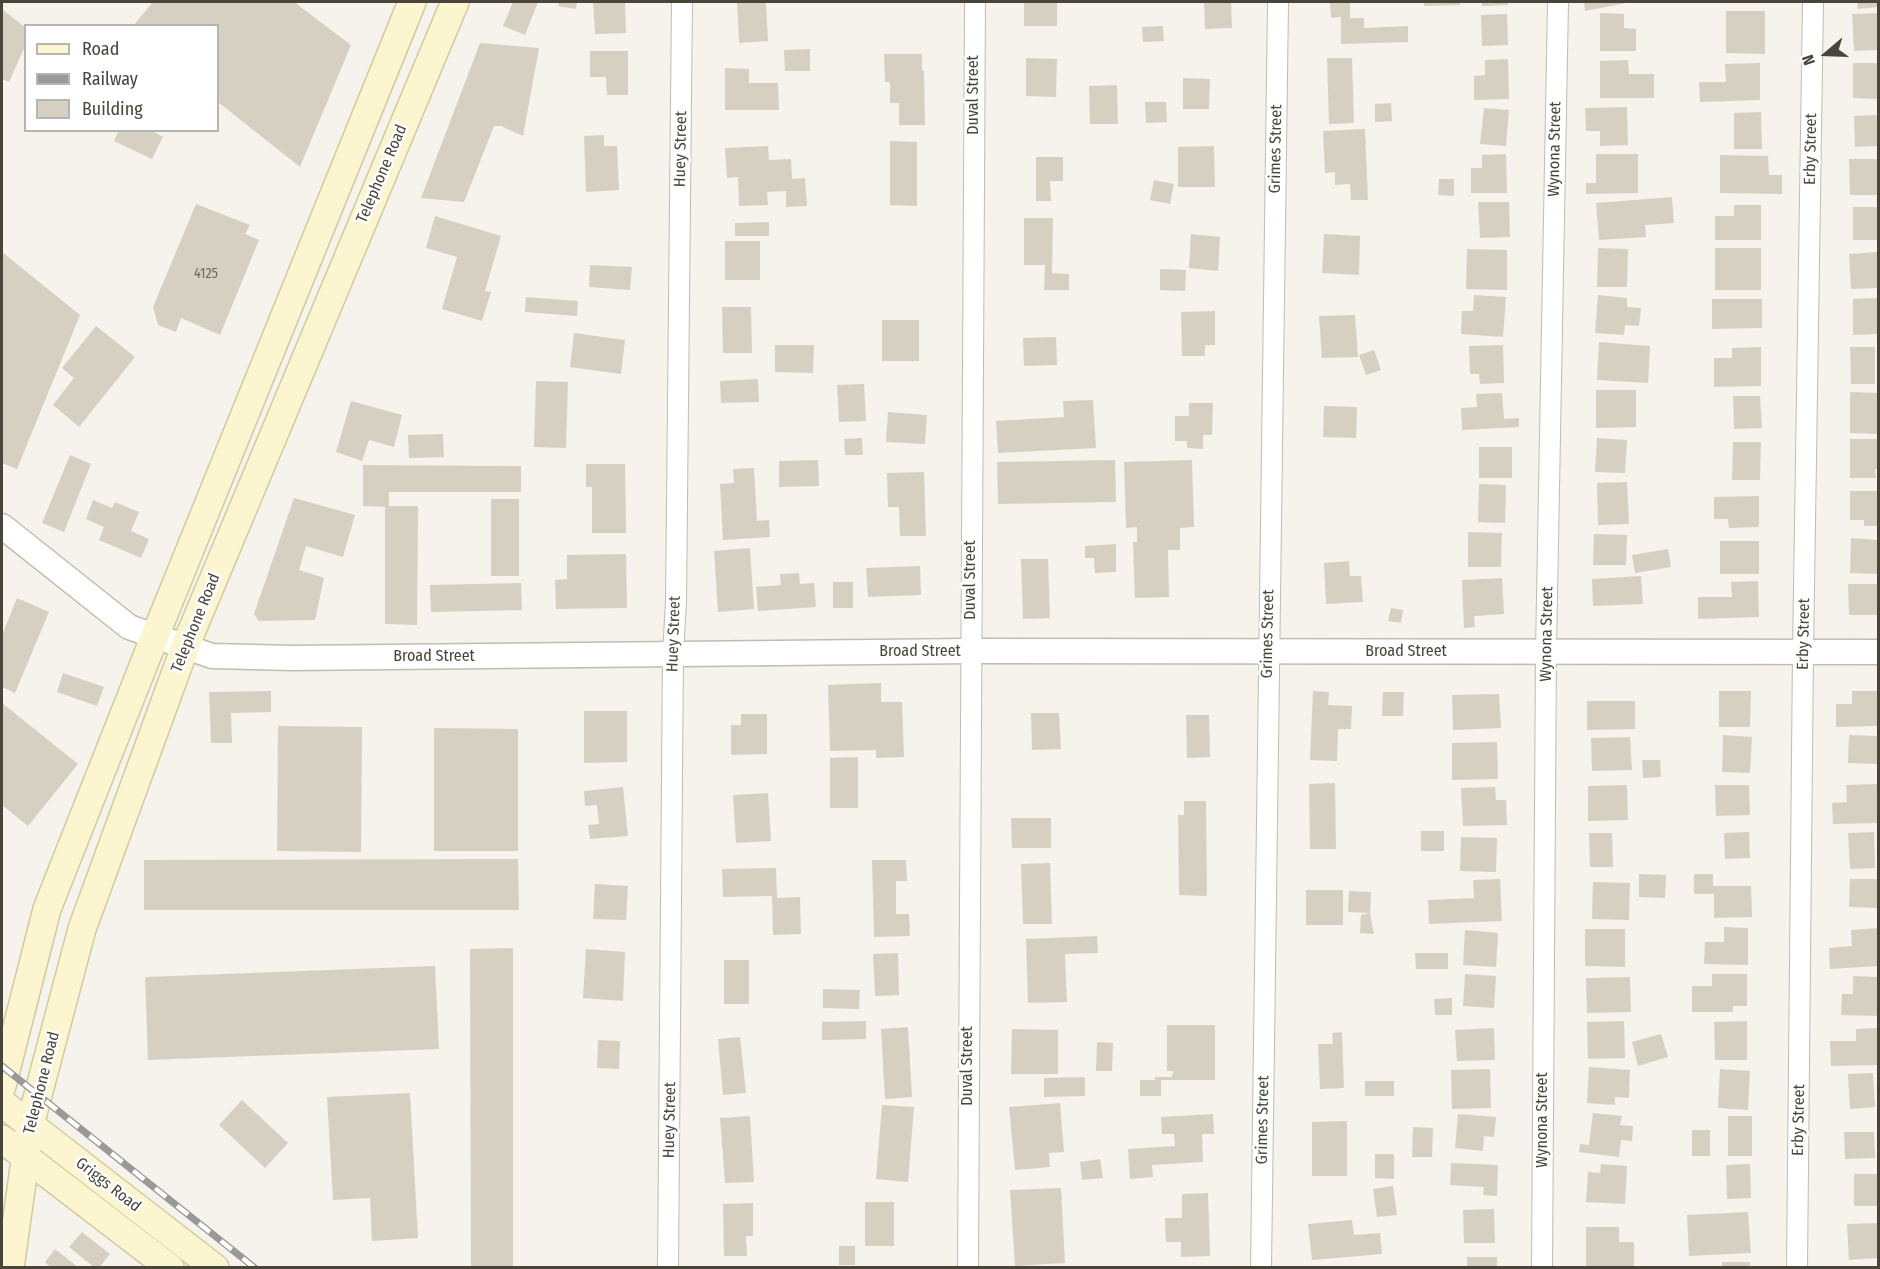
<!DOCTYPE html>
<style>
body{margin:0}
#map{position:relative;width:1880px;height:1269px;overflow:hidden;background:#f5f3ec;font-family:"Fira Sans Condensed",sans-serif}
canvas{display:block}
.frame{position:absolute;inset:0;border:3px solid #49453a;pointer-events:none}
.legend{position:absolute;left:24px;top:24px;width:195px;height:108px;box-sizing:border-box;background:#fff;border:2px solid #b6b5b0;margin:0;padding:8px 10px;list-style:none;font-size:18px;color:#49453a}
.legend li{display:flex;align-items:center;gap:12px;height:30px}
.legend b{width:30px;border:2px solid #b6b5b0}
.north{position:absolute;left:1796px;top:24px;width:60px;height:60px;-webkit-text-stroke:4px #fff;paint-order:stroke;rotate:251deg;font-size:16px;font-weight:700;line-height:24px;text-align:center;color:#49453a}
.north::after{content:'';display:block;margin:auto;width:21px;height:27px;background:#49453a;clip-path:polygon(50% 0,100% 100%,50% 72%,0 100%)}
</style>
<div id="map">
<canvas width="1880" height="1269"></canvas>
<div class="frame"></div>
<ul class="legend">
<li><b style="height:8px;background:#fbf6cf"></b>Road</li>
<li><b style="height:8px;background:#999"></b>Railway</li>
<li><b style="height:16px;background:#d6d0c2"></b>Building</li>
</ul>
<div class="north">N</div>
</div>
<script>
const ctx = document.querySelector('canvas').getContext('2d');
ctx.lineJoin = 'round';
function fillPath(path, color) { ctx.fillStyle = color; ctx.fill(path, 'evenodd'); }
function stroke(path, color, width, dash) { ctx.strokeStyle = color; ctx.lineWidth = width; ctx.lineCap = dash ? 'butt' : 'round'; ctx.setLineDash(dash || []); ctx.stroke(path); }
function write(font, color, halo, rows, align = 'center') {
  ctx.font = font + ' "Fira Sans Condensed",sans-serif'; ctx.lineWidth = 5; ctx.setLineDash([]); ctx.textBaseline = 'middle'; ctx.strokeStyle = halo; ctx.fillStyle = color; for (const [text, x, y, turn = 0] of rows) {
    ctx.save(); ctx.translate(x, y); ctx.rotate((+turn || 0) * Math.PI / 180); ctx.textAlign = isNaN(turn) ? turn : align; if (halo) ctx.strokeText(text, 0, 0); ctx.fillText(text, 0, 0); ctx.restore();
  }
}
fillPath(new Path2D(`
 M153 2H294L351 45 300 167 218 102V26H133Z
 M513 2H538L525 35 503 26Z
 M559 2H577L576 9 558 6Z
 M593 2H625L626 33 595 34Z
 M737 2H766L768 41 739 43Z
 M1024 2H1057V26H1024Z
 M1204 2 1231 3 1232 28 1205 29Z
 M1330 2H1350V18H1364V28L1408 26V42L1341 44V17L1331 18Z
 M1424 2H1460V5L1424 6Z
 M1482 2H1508V5L1482 6Z
 M1584 2H1625L1626 3 1585 11Z
 M1857 2H1878V7L1858 9Z
 M2 9 26 28V44L9 82 2 79Z
 M1726 11H1765V54L1726 53Z
 M1600 13 1624 14V28L1636 29V51H1600Z
 M1878 13V50L1854 51 1852 14Z
 M1507 14 1508 45 1482 46 1481 15Z
 M1163 26 1164 41 1143 42 1142 27Z
 M480 43 539 48 523 136 501 126H494L464 202 421 198Z
 M810 49V71H785L784 50Z
 M590 51H628V95H607L606 77H590Z
 M884 54H922V71L924 70 925 125H899V103H890V82H885Z
 M1026 58 1057 59 1056 97 1026 96Z
 M1327 58H1352L1354 123 1329 124Z
 M1508 59 1509 99 1474 100V76L1485 75V60Z
 M1628 60 1629 74H1654V98H1600V61Z
 M1760 63V100L1700 102 1699 82H1726L1725 64Z
 M1853 63H1878V99L1853 98Z
 M725 68 749 69V83H778L779 110H725Z
 M1183 78 1210 79 1209 109H1183Z
 M1117 85 1118 124H1090L1089 86Z
 M1145 102H1166L1167 122 1146 123Z
 M1391 103 1392 121 1375 122V104Z
 M1627 107 1628 145 1600 146V131H1586L1585 108Z
 M1484 108 1509 110 1506 146 1480 144Z
 M1761 112 1762 149H1734V113Z
 M1878 115V146L1855 147 1854 116Z
 M1365 129 1368 200H1351L1350 184 1335 185V172L1325 173 1323 131Z
 M119 130H150L163 137 152 159 114 141Z
 M604 135V146H617L619 190 586 192 584 136Z
 M890 141 917 142V206L890 205Z
 M768 146 769 160 791 159 792 179 805 178 807 206 786 207V191L767 192 768 205 739 206 738 177 727 178 725 148Z
 M1214 146 1215 187H1178V147Z
 M1506 154 1507 193H1471V168H1482V155Z
 M1596 154H1638V193L1586 194V183H1596Z
 M1720 155 1768 156 1769 175H1782V194L1720 193Z
 M1036 157H1063V181H1050L1051 201H1036Z
 M1849 159H1878V195H1850Z
 M1439 179H1454V196L1438 195Z
 M1154 180 1174 184 1170 204 1150 200Z
 M1672 197 1674 223 1645 225 1646 237 1599 240 1596 203Z
 M1478 202H1509L1510 237 1480 238Z
 M196 204 250 225 245 234 259 240 220 335 181 318 176 332 158 325 153 307Z
 M1734 205H1761V240H1715V216H1734Z
 M1853 207H1878V240H1853Z
 M435 216 501 236 485 291 491 292 482 321 442 309 457 257 426 248Z
 M1024 218H1053L1052 273 1069 274V290H1044L1045 265H1024Z
 M769 222V236H735V223Z
 M1191 234 1220 237 1218 271 1189 268Z
 M1324 234 1360 236 1359 275 1322 273Z
 M725 241H760V280H725Z
 M1598 248 1628 249 1627 287H1597Z
 M1715 248H1761V290H1715Z
 M1467 249 1507 250V290L1466 289Z
 M2 252 80 315 17 469 2 463Z
 M1877 252 1878 288 1851 289 1849 254Z
 M590 265 632 267 630 290 589 287Z
 M1160 269 1186 270 1185 291 1160 290Z
 M1474 295 1506 297 1503 337 1461 334 1462 311H1473Z
 M1598 295 1627 298V307L1641 308 1639 326 1625 325 1624 335 1595 333Z
 M526 297 578 301 577 316 525 312Z
 M1878 298V334L1853 335V299Z
 M1712 299H1762V328L1712 329Z
 M722 307H751L752 353H723Z
 M1215 311V345H1205V356H1182L1181 312Z
 M1355 315 1358 357 1322 358 1319 316Z
 M882 320H919V361H882Z
 M96 326 135 357 79 427 53 405 74 378 62 368Z
 M574 333 625 340 621 374 570 367Z
 M1056 337 1057 365 1024 366 1023 338Z
 M1599 342 1650 346 1648 383 1597 380Z
 M775 345H814L813 373 775 372Z
 M1503 345 1504 383 1480 384 1479 374H1470L1469 346Z
 M1761 347V386L1714 387V358H1732V348Z
 M1850 347H1875V384H1851Z
 M1374 350 1381 370 1366 375 1359 355Z
 M758 379 759 402 721 403 720 381Z
 M536 381 568 382 566 448 534 447Z
 M864 384 866 421 839 422 837 385Z
 M1596 390H1636V427L1596 428Z
 M1850 392 1878 393V434L1850 433Z
 M1502 393 1504 419 1519 418V427L1462 430 1461 408 1477 407 1476 394Z
 M1733 396H1760L1762 428 1734 429Z
 M1093 400 1096 448 998 453 996 421 1064 417 1063 401Z
 M351 401 402 415 394 447 369 440 362 461 336 452Z
 M1189 403H1213L1212 435H1203V449L1187 448V441H1175V416H1189Z
 M1324 406 1357 407 1356 438 1323 437Z
 M888 412 927 415 925 444 886 442Z
 M443 434 444 457 409 458 408 435Z
 M862 438 863 455H845L844 439Z
 M1597 438 1627 440 1625 473 1595 472Z
 M1850 439H1878V469H1875L1876 478H1850Z
 M1733 442H1761L1760 480H1732Z
 M1479 447H1512V478H1479Z
 M70 455 91 464 64 532 42 523Z
 M818 460 819 486 779 487V461Z
 M1115 460 1116 502 998 504 997 462Z
 M1192 460 1194 527 1180 528V550H1168L1169 597 1135 598 1133 542H1137V527L1126 528 1124 462Z
 M586 464H625L626 533H592V487H586Z
 M363 465 521 466V492H389V506H418L417 625 385 624V507L363 506Z
 M754 468 757 521 769 520 770 537 723 540 720 484 734 483 733 469Z
 M924 472 926 536H900L899 507H888L887 473Z
 M1627 482 1629 524 1598 525 1597 483Z
 M1479 484 1506 485 1505 523 1478 522Z
 M1850 491H1878V526H1864V520H1850Z
 M1759 496V527L1729 528 1728 519H1714V497Z
 M294 498 355 515 343 557 306 546 299 570 324 578 315 620 259 621 254 614Z
 M491 499H519V576H491Z
 M93 500 112 508 115 502 139 512 131 531 149 539 141 558 99 540 104 527 86 519Z
 M1468 532 1502 533 1501 567H1468Z
 M1594 534 1627 535 1626 565H1593Z
 M1851 538 1878 540V574L1850 573Z
 M1720 541H1759V574H1720Z
 M1116 544V572L1095 573 1094 558H1085V546Z
 M750 548 754 609 718 612 714 551Z
 M1668 549 1671 567 1635 573 1632 555Z
 M626 554 627 608 556 609 555 580 567 579V555Z
 M1021 559H1048L1050 618 1023 619Z
 M1349 561 1350 576H1361L1363 602 1326 604 1324 563Z
 M920 566 921 595 868 597 866 568Z
 M799 573 800 584 814 583 816 607 758 611 756 587 781 585 780 574Z
 M1641 576 1643 604 1593 606 1592 579Z
 M1502 578 1504 614 1474 616 1475 627 1464 628 1462 580Z
 M1758 581 1759 617 1698 619V597H1732L1731 582Z
 M833 582H853V608H833Z
 M521 583 522 610 431 612 430 585Z
 M1848 584H1878V615H1849Z
 M17 598 49 612 15 693 2 687V635Z
 M1391 608 1403 610 1401 623 1388 621Z
 M63 673 104 687 97 706 57 692Z
 M881 683V702H902L904 757 876 758V750L830 751 828 685Z
 M271 691V712L231 713 232 743H211L209 692Z
 M1313 691 1329 692 1328 705 1352 706 1351 729H1338L1337 761 1310 760Z
 M1719 691H1751L1750 727H1719Z
 M1852 691H1878V726L1836 727V704H1852Z
 M1383 692H1404L1403 716H1382Z
 M1499 694 1501 728 1453 730 1452 695Z
 M1587 701H1635V729L1587 730Z
 M2 703 78 764 28 826 2 805Z
 M584 711H627V762L584 763Z
 M1031 713H1059L1061 749 1032 750Z
 M741 714H767V754L731 755V725H741Z
 M1186 715H1209L1210 757 1187 758Z
 M278 726 362 727 361 852 277 851Z
 M434 728 518 729V851H434Z
 M1723 735 1752 737 1750 773 1722 772Z
 M1849 735 1878 736V764L1848 763Z
 M1630 737 1632 770 1592 771 1591 738Z
 M1497 742 1498 779 1452 780V743Z
 M858 757V808H830V758Z
 M1642 760H1660L1661 777 1643 778Z
 M1335 783 1336 849H1310L1309 784Z
 M1878 784V823L1833 824 1832 803 1847 802 1846 785Z
 M1627 785 1628 820 1588 821V786Z
 M1715 785H1749L1750 815 1716 816Z
 M623 787 628 836 590 839 588 825 599 824 597 805 585 806 584 791Z
 M1495 787 1496 800H1506L1507 825 1463 826 1461 788Z
 M768 793 771 841 736 843 733 795Z
 M1184 801H1206L1207 896 1179 895 1178 815H1184Z
 M1011 818H1051V848H1012Z
 M1421 831H1444V851H1421Z
 M1749 832 1750 858 1725 859 1724 833Z
 M1874 832 1875 868 1850 869 1848 833Z
 M1589 833H1612L1613 867H1590Z
 M1461 837 1497 838 1496 872 1460 871Z
 M518 859 519 910H144V860Z
 M872 860H906L907 881H896V914H909L910 936 874 937Z
 M1050 863 1052 924H1023L1021 864Z
 M776 868 777 898 800 897 801 934 773 935 772 896 723 897 722 869Z
 M1639 874 1666 875 1665 898 1639 897Z
 M1694 874H1713V886H1751L1752 917 1714 918V894H1694Z
 M1500 879 1502 921 1429 924 1428 900 1474 898 1473 880Z
 M1850 879H1878V908L1849 907Z
 M1593 882 1630 883 1629 920 1592 919Z
 M595 884 628 886 626 920 593 919Z
 M1306 890H1343V925H1306Z
 M1349 891 1371 892 1370 913 1348 912Z
 M1370 913 1374 934 1360 933 1361 915Z
 M1724 927 1748 928V965L1704 964 1705 942H1724Z
 M1878 928V966L1830 969 1829 948 1852 946 1851 930Z
 M1585 929H1625V967L1585 966Z
 M1465 930 1498 933 1496 967 1463 965Z
 M1097 936 1098 953 1065 954 1067 1002 1028 1003 1026 939Z
 M513 948V1268H471L470 949Z
 M586 949 625 952 623 1001 583 998Z
 M898 953 899 995 875 996 873 954Z
 M1415 953H1448V969H1416Z
 M724 960H749V1004H724Z
 M435 966 439 1049 148 1060 145 977Z
 M1465 974 1496 976 1494 1008 1463 1006Z
 M1712 974H1747V1006H1733V1012H1692V986H1712Z
 M1853 976 1878 977V1016L1841 1015 1842 994H1853Z
 M1630 977 1631 1012 1587 1013 1586 978Z
 M823 989 860 990 859 1009 823 1008Z
 M1452 998V1015H1435L1434 999Z
 M866 1021V1039L822 1040V1022Z
 M1624 1021 1625 1058 1588 1059 1587 1022Z
 M1747 1021V1060H1715L1714 1022Z
 M1167 1025H1215V1080H1161V1096H1140V1080H1155V1077H1172L1173 1071H1167Z
 M908 1027 912 1097 885 1099 881 1029Z
 M1494 1028 1495 1060 1457 1061 1455 1030Z
 M1878 1028V1065L1831 1066 1830 1041H1856V1029Z
 M1012 1029 1058 1030V1074H1011Z
 M1342 1032 1344 1088 1320 1089 1318 1044H1333L1332 1033Z
 M1661 1034 1668 1057 1638 1066 1632 1042Z
 M740 1037 746 1093 723 1095 718 1039Z
 M598 1040 620 1041 619 1069 597 1068Z
 M1097 1042 1113 1043 1112 1071H1096Z
 M1589 1067 1630 1070 1629 1098 1615 1097V1105L1587 1103Z
 M1490 1069 1491 1108 1452 1109 1451 1070Z
 M1720 1069 1750 1071 1748 1110 1718 1108Z
 M1873 1073 1875 1107 1850 1109 1848 1074Z
 M1085 1077V1096L1044 1097V1078Z
 M1365 1081H1394V1096H1365Z
 M410 1093 418 1238 372 1241 370 1198 333 1200 327 1097Z
 M242 1100 288 1143 265 1168 219 1125Z
 M1060 1103 1064 1152 1049 1153 1050 1167 1015 1170 1009 1107Z
 M882 1105 914 1107 908 1182 876 1179Z
 M1593 1113 1622 1116 1620 1125 1633 1126 1632 1141 1621 1140 1619 1157 1579 1152 1580 1144 1589 1145Z
 M1213 1114 1214 1134H1202L1203 1162 1152 1165 1153 1177 1130 1179 1128 1149 1175 1146 1174 1134H1162L1161 1117Z
 M1458 1114 1496 1117 1494 1137 1484 1136 1483 1151 1455 1148Z
 M750 1116 754 1182 725 1183 720 1118Z
 M1728 1116H1752V1156H1728Z
 M1347 1121V1176H1312V1122Z
 M1413 1127 1433 1128 1432 1157H1412Z
 M1692 1130H1710V1156H1692Z
 M1844 1132H1874L1875 1158 1845 1159Z
 M1375 1154H1394V1179L1375 1178Z
 M1100 1159 1103 1178 1082 1180 1080 1162Z
 M1451 1163 1498 1165 1497 1196 1483 1195 1484 1187 1450 1185Z
 M1601 1164 1627 1166 1625 1204 1586 1202 1588 1172 1600 1173Z
 M1750 1164 1751 1198 1727 1199 1726 1165Z
 M1854 1174H1878V1206H1854Z
 M1393 1186 1397 1215 1377 1217 1373 1189Z
 M1061 1188 1065 1263 1015 1266 1010 1190Z
 M1208 1193 1210 1256 1181 1257V1242H1166L1165 1218H1182V1194Z
 M865 1202H894V1246H865Z
 M753 1203V1236H746L747 1256H724L723 1204Z
 M1494 1209 1495 1243H1464L1463 1210Z
 M1748 1212 1751 1253 1689 1256 1687 1215Z
 M1352 1220 1354 1235 1380 1233 1382 1254 1312 1260 1308 1224Z
 M1878 1223V1258L1849 1260 1847 1224Z
 M1586 1227H1619V1242H1634V1268H1586Z
 M82 1232 110 1254 99 1268H95L69 1247Z
 M839 1246H855V1265H839Z
 M55 1249 79 1268H51L45 1262Z
 M1467 1257H1497V1268H1467Z
 M1722 1262H1750V1268H1722Z`), '#d6d0c2');
const minor = new Path2D(`
 M668 1268 673 653 676 602 682 2
 M968 1268 975 2
 M1261 1268 1278 2
 M1542 1268 1546 651 1558 2
 M1797 1268 1803 653 1813 2`);
const tertiary = new Path2D(`
 M2 526 129 627 212 656 292 658 970 651 1878 652`);
const secondary = new Path2D(`
 M2 1086 47 909 155 636 412 2
 M2 1103 215 1268
 M2 1139 170 1268
 M10 1268 30 1125 82 929 185 647 455 2`);
stroke(minor, '#c0bcaf', 22);
stroke(tertiary, '#c0bcaf', 27);
stroke(secondary, '#d1ca9e', 30);
stroke(minor, '#fff', 20);
stroke(tertiary, '#fff', 24);
stroke(secondary, '#fbf6cf', 27);
const rail = new Path2D(`
 M2 1066 255 1268`);
stroke(rail, '#999', 7);
stroke(rail, '#fff', 4.5, [14]);
write('14px', '#6c685c', null, [
 ["4125",206,274]
]);
write('16px', '#49453a', '#fff', [
 ["Duval Street",974,95,-90],
 ["Huey Street",681,149,-89],
 ["Grimes Street",1276,149,-89],
 ["Wynona Street",1555,149,-89],
 ["Erby Street",1811,149,-89],
 ["Telephone Road",382,174,-67],
 ["Duval Street",971,580,-90],
 ["Telephone Road",196,623,-68],
 ["Huey Street",674,634,-88],
 ["Grimes Street",1268,634,-89],
 ["Wynona Street",1547,634,-89],
 ["Erby Street",1804,634,-89],
 ["Broad Street",920,652],
 ["Broad Street",1406,652],
 ["Broad Street",434,657],
 ["Duval Street",968,1066,-90],
 ["Telephone Road",42,1083,-76],
 ["Huey Street",670,1120,-89],
 ["Grimes Street",1263,1120,-89],
 ["Wynona Street",1543,1120,-90],
 ["Erby Street",1799,1120,-89],
 ["Griggs Road",108,1185,38]
]);
</script>
